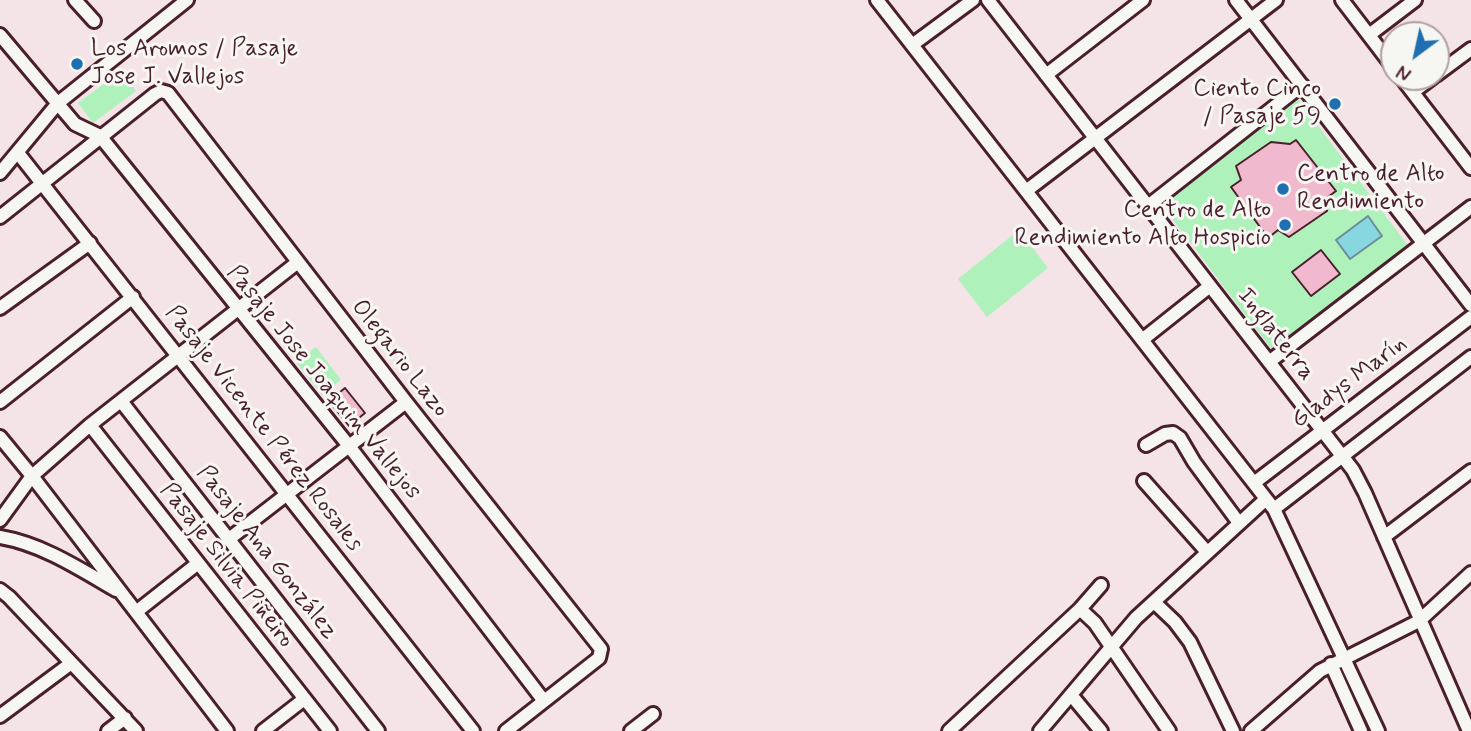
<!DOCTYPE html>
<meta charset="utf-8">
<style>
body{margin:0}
#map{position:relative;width:1471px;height:731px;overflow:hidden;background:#f4e4e7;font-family:Mynerve,sans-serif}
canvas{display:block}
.north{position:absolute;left:1380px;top:21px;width:70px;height:70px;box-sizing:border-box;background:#f6f6f2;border:2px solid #b1a0a2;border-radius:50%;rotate:213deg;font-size:19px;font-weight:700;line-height:28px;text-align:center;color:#4a1f2b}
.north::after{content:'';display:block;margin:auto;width:24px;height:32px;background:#1f6fb2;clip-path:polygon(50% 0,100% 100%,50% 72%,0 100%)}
</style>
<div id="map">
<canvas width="1471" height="731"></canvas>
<div class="north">N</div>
</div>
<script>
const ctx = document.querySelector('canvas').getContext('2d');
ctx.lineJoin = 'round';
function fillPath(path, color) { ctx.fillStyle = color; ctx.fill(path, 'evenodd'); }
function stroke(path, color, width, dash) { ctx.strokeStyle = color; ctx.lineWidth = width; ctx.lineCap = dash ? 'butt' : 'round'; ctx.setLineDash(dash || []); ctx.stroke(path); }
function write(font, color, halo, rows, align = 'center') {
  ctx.font = font + ' Mynerve,sans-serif'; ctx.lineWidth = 6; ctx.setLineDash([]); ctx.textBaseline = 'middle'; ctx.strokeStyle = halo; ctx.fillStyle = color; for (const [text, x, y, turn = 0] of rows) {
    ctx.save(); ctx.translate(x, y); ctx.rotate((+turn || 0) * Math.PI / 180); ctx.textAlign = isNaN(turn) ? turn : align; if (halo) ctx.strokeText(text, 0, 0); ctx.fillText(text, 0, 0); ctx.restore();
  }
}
fillPath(new Path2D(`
 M121 71 136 91 93 123 78 103Z
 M1298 99 1409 247 1272 350 1161 204Z
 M1019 230 1048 268 987 317 958 279Z
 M316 347 341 380 322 395 296 362Z`), '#aff1ba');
const water = new Path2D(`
 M1368 216 1382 236 1350 259 1336 240Z`);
fillPath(water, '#86d7e0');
stroke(water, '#6e8d98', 2);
const building = new Path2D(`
 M1296 140 1336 191 1328 197 1327 211 1289 237 1278 230 1268 238 1231 187 1241 180 1236 166 1271 142 1290 144Z
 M1321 250 1340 274 1311 296 1292 272Z
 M345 388 365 413 349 426 329 401Z`);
fillPath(building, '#f1b9ce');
stroke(building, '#4a1f2b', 2);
const minor = new Path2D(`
 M75 0 94 21
 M877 0 1274 509 1378 731
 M988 0 1353 470 1365 493 1469 731
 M1236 0 1471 305
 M1342 0 1394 68
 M0 35 75 124 100 136 349 446 544 701
 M1369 35 1415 0
 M912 45 973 0
 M1046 75 1143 0
 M1436 75 1471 49
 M1401 77 1471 168
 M1413 92 1433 77
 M18 153 473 731
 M0 173 58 103 187 0
 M1026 191 1276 0
 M1148 206 1302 85
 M0 217 155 94 161 91 168 93 406 402 601 649 599 658 506 731
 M0 308 90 243
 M1142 340 1210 286
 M1269 362 1471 207
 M121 401 378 731
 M0 402 133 297
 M90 425 330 731
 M0 437 32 476 227 731
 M1146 445 1165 434 1173 433 1180 438 1194 462 1239 523
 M1144 481 1207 552
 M1254 483 1471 317
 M1274 509 1471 357
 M0 520 32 476 90 425 298 262
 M0 537C42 544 80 569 116 590
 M1384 537 1471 471
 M229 539 406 402
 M0 590 9 597 136 731
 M1154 602 1175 622 1190 642 1233 731
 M1080 609 1095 623 1169 731
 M136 612 197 564
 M1331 664 1361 731
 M1072 696 1101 731
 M0 716 70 664
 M108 731 125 718
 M263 731 303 700
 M631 731 653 714
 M949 731 1080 609 1101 585
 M1040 731 1136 618 1266 499
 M1251 731 1320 671 1419 621 1471 573`);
stroke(minor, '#4a1f2b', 18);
stroke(new Path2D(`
 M209 555 218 547`), '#4a1f2b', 2, [5, 5]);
stroke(minor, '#f6f6f2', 12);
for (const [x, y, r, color] of [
 [77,64,7,"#1f6fb2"],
 [1335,104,7,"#1f6fb2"],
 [1283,189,7,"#1f6fb2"],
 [1285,225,7,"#1f6fb2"]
]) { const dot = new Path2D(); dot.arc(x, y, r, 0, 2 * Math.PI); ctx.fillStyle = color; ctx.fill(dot); stroke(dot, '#f6f6f2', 2.5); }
write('24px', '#4a1f2b', '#f6f6f2', [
 ["Los Aromos / Pasaje",91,50],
 ["Jose J. Vallejos",91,78],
 ["Ciento Cinco",1321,90,"right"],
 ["/ Pasaje 59",1321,118,"right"],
 ["Centro de Alto",1297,175],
 ["Rendimiento",1297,203],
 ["Centro de Alto",1271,211,"right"],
 ["Rendimiento Alto Hospicio",1271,239,"right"]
], 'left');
write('24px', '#4a1f2b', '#f6f6f2', [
 ["Inglaterra",1275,335,52],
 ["Olegario Lazo",399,359,52],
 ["Pasaje Jose Joaquin Vallejos",323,383,51],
 ["Gladys Marín",1350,383,-37],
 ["Pasaje Vicente Pérez Rosales",263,429,52],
 ["Pasaje Ana González",266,553,52],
 ["Pasaje Silvia Piñeiro",226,566,52]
]);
</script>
